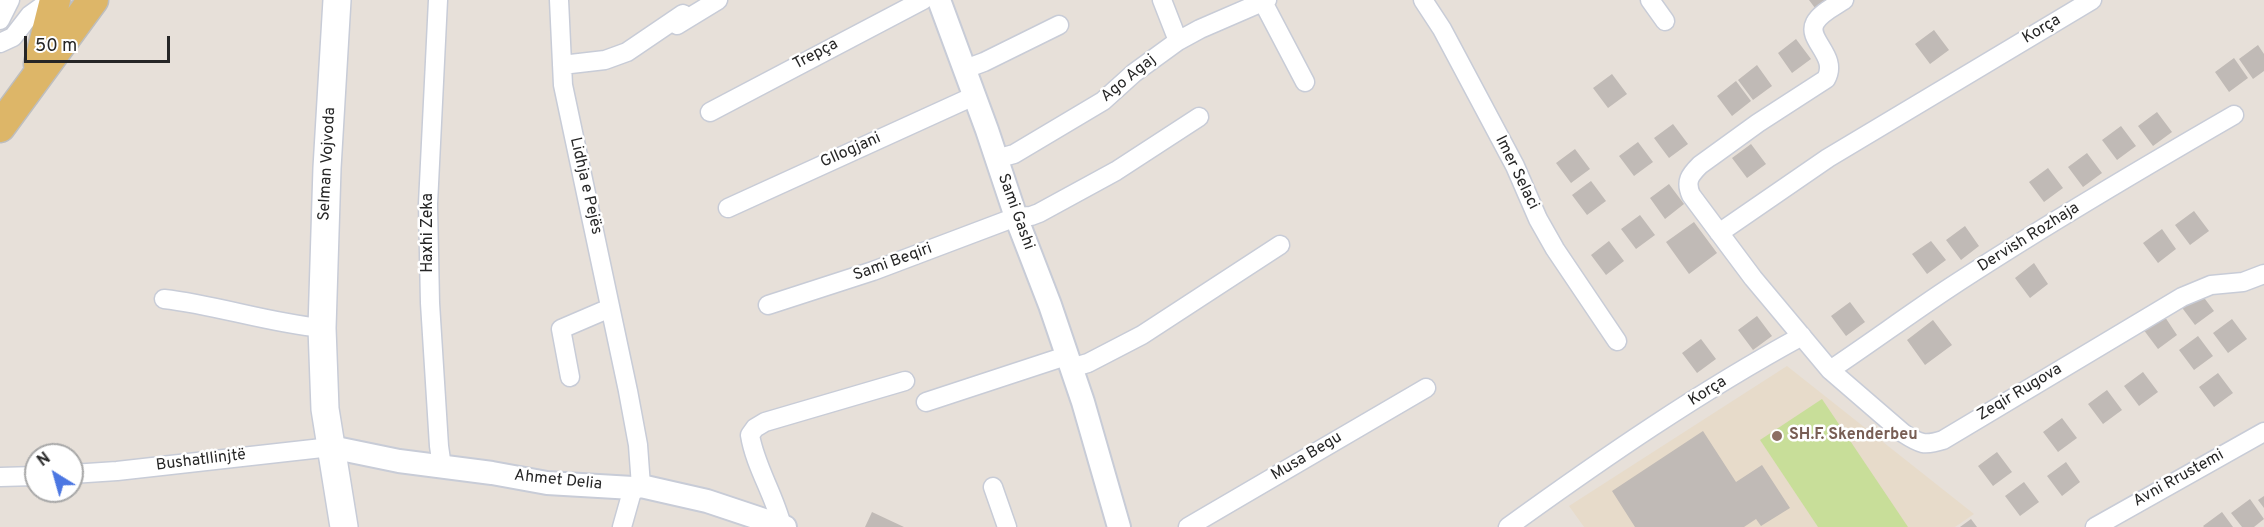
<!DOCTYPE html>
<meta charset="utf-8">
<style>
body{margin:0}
#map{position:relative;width:2264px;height:527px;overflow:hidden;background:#e7e0d9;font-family:Overpass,sans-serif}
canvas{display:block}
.north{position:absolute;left:24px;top:443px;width:60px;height:60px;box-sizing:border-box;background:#fff;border:2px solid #a8a8a8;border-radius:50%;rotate:323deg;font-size:16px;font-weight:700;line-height:24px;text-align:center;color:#262626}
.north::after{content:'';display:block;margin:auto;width:21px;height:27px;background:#4c77e2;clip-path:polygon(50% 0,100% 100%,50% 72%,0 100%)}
.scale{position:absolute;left:24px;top:36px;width:146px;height:27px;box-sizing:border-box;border:3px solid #262626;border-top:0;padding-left:8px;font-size:18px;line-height:21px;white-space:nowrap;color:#262626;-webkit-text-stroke:4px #fff;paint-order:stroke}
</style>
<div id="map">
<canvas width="2264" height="527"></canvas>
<div class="north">N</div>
<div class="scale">50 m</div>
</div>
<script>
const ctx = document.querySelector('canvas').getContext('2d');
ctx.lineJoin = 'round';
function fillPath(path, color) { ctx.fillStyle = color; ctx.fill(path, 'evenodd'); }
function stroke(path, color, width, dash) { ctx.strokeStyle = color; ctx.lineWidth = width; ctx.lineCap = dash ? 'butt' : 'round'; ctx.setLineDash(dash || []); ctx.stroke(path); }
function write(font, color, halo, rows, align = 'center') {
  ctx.font = font + ' Overpass,sans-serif'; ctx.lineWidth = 5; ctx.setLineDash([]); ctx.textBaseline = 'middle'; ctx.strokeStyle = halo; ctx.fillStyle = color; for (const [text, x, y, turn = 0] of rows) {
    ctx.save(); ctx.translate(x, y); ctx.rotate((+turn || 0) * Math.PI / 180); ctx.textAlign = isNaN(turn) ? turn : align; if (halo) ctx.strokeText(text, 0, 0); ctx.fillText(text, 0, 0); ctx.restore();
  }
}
fillPath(new Path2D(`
 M1787 366 1974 514 1955 527H1584L1569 506Z`), '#e7dbca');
fillPath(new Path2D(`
 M1822 399 1908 527H1818L1760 440Z`), '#c8de99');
fillPath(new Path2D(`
 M1809 0H1825L1815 8Z
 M1934 30 1949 50 1930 64 1915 44Z
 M1796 39 1811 59 1792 73 1778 53Z
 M2258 45 2264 54V71L2253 79 2239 59Z
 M2234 58 2248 78 2229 92 2215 72Z
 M1757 65 1772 86 1753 100 1738 80Z
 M1612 74 1627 94 1608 108 1593 88Z
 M1736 81 1751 101 1732 116 1717 96Z
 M2157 112 2172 132 2153 146 2138 126Z
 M1673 124 1688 144 1669 158 1654 138Z
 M2121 126 2136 146 2117 160 2102 140Z
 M1638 142 1653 162 1634 176 1619 156Z
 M1751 144 1766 164 1747 178 1732 158Z
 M1575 149 1590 169 1571 183 1556 163Z
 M2087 153 2102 173 2083 187 2068 167Z
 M2048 168 2063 188 2044 202 2029 182Z
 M1591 181 1606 201 1587 215 1572 195Z
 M1669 184 1684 204 1665 219 1650 198Z
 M2194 211 2209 231 2190 245 2175 225Z
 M1640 215 1655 235 1636 249 1621 229Z
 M1694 222 1717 253 1689 274 1666 242Z
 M1965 226 1979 246 1961 260 1946 240Z
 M2162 229 2176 249 2158 263 2143 243Z
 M1609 241 1624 261 1606 275 1591 255Z
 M1931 241 1946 260 1927 274 1912 254Z
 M2034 263 2048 284 2030 298 2015 278Z
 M2199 291 2214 311 2195 325 2180 305Z
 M1850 302 1865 322 1846 336 1831 316Z
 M2163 314 2177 335 2158 349 2143 329Z
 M1757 316 1772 336 1753 350 1738 330Z
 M2232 319 2247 339 2228 353 2213 333Z
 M1933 320 1952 345 1925 365 1907 340Z
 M2198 336 2213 356 2194 370 2179 350Z
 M1701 339 1716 359 1697 373 1682 353Z
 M2143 372 2158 392 2139 406 2124 386Z
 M2218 373 2233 393 2214 407 2199 387Z
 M2107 390 2122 410 2103 424 2088 404Z
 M2062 418 2077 438 2058 452 2043 432Z
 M1703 431 1736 482 1762 465 1790 508 1761 526 1756 519 1744 527H1635L1612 491Z
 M1997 452 2012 472 1993 486 1978 466Z
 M2066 462 2080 482 2062 496 2047 476Z
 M2024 482 2039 502 2020 516 2005 496Z
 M2264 496V508L2258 500Z
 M2250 499 2264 519 2254 527H2242L2231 513Z
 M872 512 904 527H865Z
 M2222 512 2233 527H2204L2203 526Z
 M1971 519 1977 527H1960Z`), '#c0bab6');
const minor = new Path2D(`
 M438 0 428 204 430 303 439 446 442 467
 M559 0 563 85 628 391 638 445 641 486
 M1162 0 1178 41
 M1423 0 1442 29 1515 166 1538 219 1555 249 1617 341
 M1650 0 1665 21
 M1844 0C1835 6 1820 13 1815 23 1806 40 1839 56 1826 79L1758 123 1700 165C1690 175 1685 181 1691 195L1753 278 1830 370 1903 433C1920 444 1924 446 1943 440L2182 297 2211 285 2243 282 2264 274
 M1263 2 1305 82
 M0 20 10 0
 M677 25 718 0
 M0 43 13 37 30 15 51 0
 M562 65 605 60 627 52 683 14
 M965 69 984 62 1059 25
 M710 112 923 0
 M996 159 1014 154 1103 101 1134 73 1178 41 1200 29 1267 0
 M728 208 974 96
 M1719 233 1828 158 2092 0
 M164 299C217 305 268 323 322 328
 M768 305 873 271 1016 217 1031 216 1039 213 1116 171 1199 117
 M1071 368 1088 363 1142 335 1280 245
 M1830 370C1869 344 1907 316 1946 290 2040 228 2137 171 2234 115
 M570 377 561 329 610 308
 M926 402 1066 356
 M72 474 117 471 331 447
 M0 477 36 476
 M993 487 1007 527
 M782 526C774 494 755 466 750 435L755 428 765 422 905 381
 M622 527 633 488
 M1188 527 1426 388
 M1508 527C1602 459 1699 392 1802 336
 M2095 527 2264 432`);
const tertiary = new Path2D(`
 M939 0 987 130 1016 217 1050 305 1083 402 1119 527
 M331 447 399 461 492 473 547 483 633 488 641 486 707 501 785 527`);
const secondary = new Path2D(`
 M337 0 327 168 322 328 325 409 344 527`);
const primary = new Path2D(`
 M39 64 55 0
 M0 127 93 0`);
stroke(minor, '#c8ccd7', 21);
stroke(tertiary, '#c8ccd7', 26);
stroke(secondary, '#c8ccd7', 30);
stroke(primary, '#bebebe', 33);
stroke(minor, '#fff', 18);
stroke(tertiary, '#fff', 22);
stroke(secondary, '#fff', 27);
stroke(primary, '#ddb668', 30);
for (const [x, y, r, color] of [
 [1777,436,6,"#8d6e63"]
]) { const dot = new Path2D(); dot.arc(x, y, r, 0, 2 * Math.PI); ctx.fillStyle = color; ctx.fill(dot); stroke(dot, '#fff', 2); }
write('16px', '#262626', '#fff', [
 ["Korça",2042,30,-31],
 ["Trepça",816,55,-28],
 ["Ago Agaj",1129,79,-39],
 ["Gllogjani",851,151,-24],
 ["Selman Vojvoda",328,164,-87],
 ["Imer Selaci",1516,173,64],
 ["Lidhja e Pejës",585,186,77],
 ["Sami Gashi",1015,212,70],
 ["Haxhi Zeka",429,233,-90],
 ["Dervish Rozhaja",2029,238,-32],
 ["Sami Beqiri",893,263,-20],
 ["Korça",1708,392,-32],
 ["Zeqir Rugova",2020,393,-31],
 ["Musa Begu",1307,457,-31],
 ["Bushatllinjtë",201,461,-7],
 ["Avni Rrustemi",2179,479,-29],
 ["Ahmet Delia",558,481,6]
]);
write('bold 16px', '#785e54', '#fff', [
 ["SH.F. Skenderbeu",1789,436]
], 'left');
</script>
